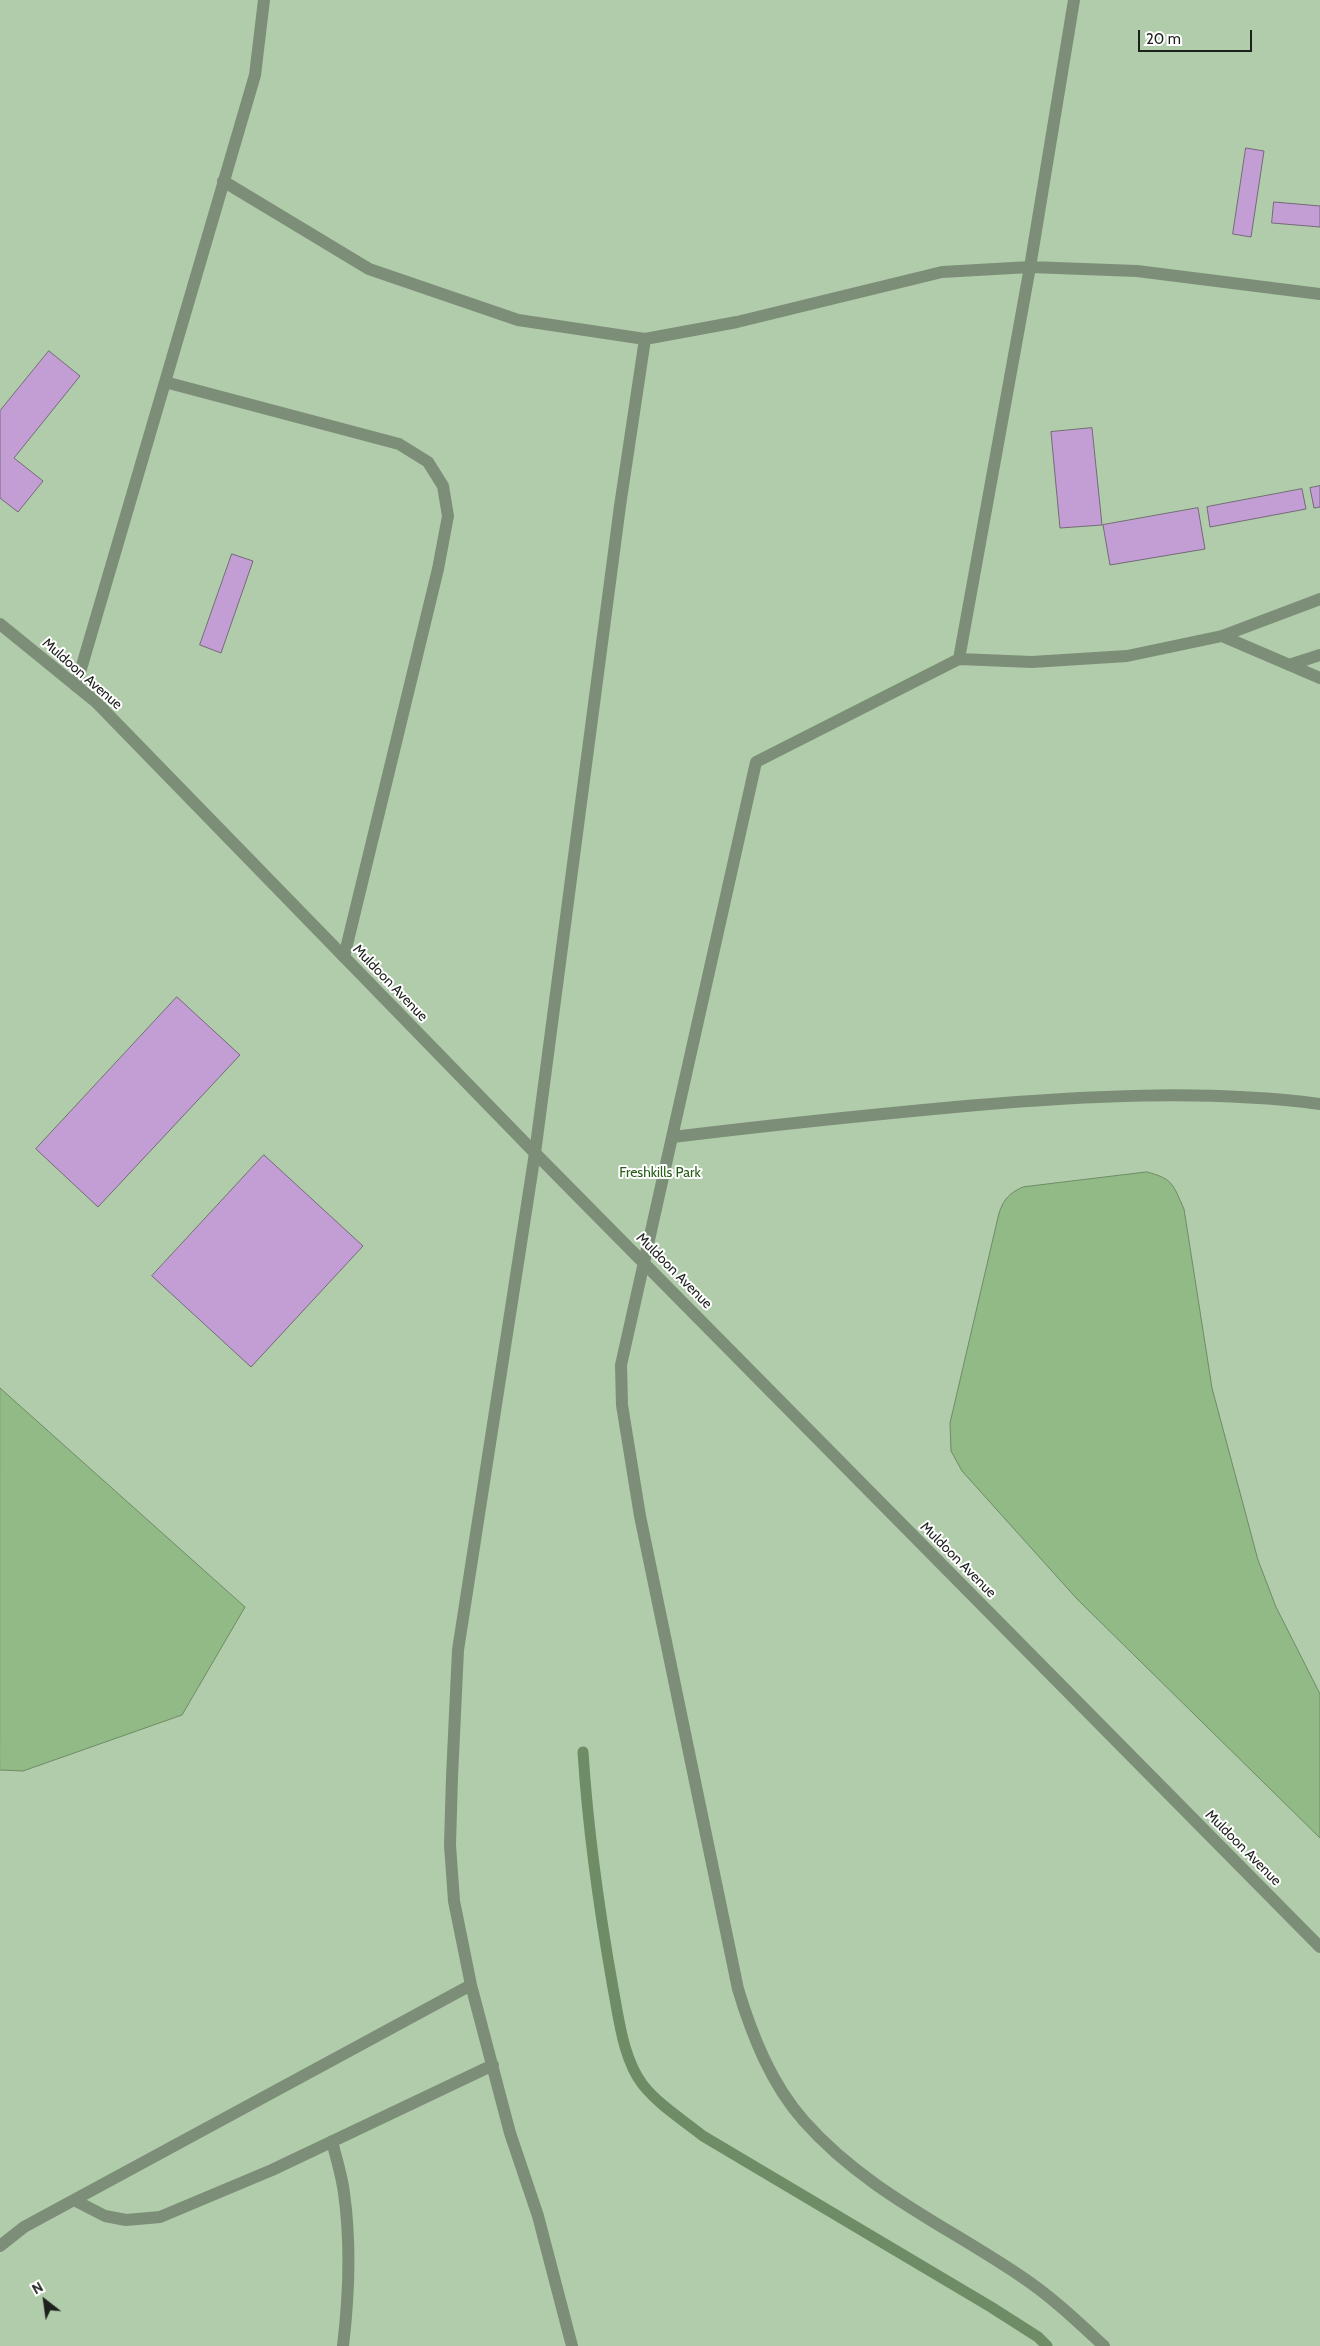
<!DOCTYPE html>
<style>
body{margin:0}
#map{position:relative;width:1320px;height:2346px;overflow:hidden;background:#d7e4d4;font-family:Cabin,sans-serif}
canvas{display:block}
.north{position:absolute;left:20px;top:2276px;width:50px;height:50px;-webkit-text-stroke:4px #fff;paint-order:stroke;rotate:330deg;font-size:14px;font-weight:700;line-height:20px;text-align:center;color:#1d211c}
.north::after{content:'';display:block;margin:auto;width:18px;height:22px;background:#1d211c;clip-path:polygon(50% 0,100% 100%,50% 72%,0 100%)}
.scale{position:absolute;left:1138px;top:30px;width:114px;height:22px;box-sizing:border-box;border:2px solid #1d211c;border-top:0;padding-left:6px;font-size:15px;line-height:18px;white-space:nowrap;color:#1d211c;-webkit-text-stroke:4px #fff;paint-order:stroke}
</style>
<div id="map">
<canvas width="1320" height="2346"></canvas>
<div class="north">N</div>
<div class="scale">20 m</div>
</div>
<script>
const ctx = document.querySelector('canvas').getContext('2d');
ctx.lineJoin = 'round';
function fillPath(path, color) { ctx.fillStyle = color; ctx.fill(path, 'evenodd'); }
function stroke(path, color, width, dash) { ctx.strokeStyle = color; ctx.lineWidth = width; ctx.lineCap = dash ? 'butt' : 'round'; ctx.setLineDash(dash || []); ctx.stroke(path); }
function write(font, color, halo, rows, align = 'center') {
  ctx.font = font + ' Cabin,sans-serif'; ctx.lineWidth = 4; ctx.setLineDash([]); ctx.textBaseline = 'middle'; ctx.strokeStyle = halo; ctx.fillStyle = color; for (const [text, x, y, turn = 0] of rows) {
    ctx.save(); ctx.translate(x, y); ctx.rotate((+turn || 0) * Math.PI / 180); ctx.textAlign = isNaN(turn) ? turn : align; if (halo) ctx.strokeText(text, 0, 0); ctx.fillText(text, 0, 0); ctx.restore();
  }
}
fillPath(new Path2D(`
 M0 0H1320V2346H0Z`), '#b1ccaa');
const water = new Path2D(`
 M1147 1172C1174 1179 1173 1185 1184 1209L1212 1388 1258 1560 1276 1607 1320 1694V1838L1077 1599 962 1471 951 1451 950 1423 999 1213C1004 1199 1009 1193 1023 1187Z
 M0 1388 245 1607 182 1715 23 1771 0 1770Z`);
fillPath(water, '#91ba86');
stroke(water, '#6e8c66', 1);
stroke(new Path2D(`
 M583 1752C588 1831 599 1909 613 1988 619 2019 623 2059 643 2085 659 2105 683 2120 703 2136L991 2307 1038 2337 1047 2346`), '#6e8c66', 11);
const building = new Path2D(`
 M1246 148 1264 151 1251 237 1233 234Z
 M1274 202 1320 206V227L1272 223Z
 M49 351 80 376 14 458 43 481 18 512 0 498V411Z
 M1092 428 1102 525 1060 528 1051 432Z
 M1320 486V507L1314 508 1310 488Z
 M1302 489 1306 509 1210 527 1207 507Z
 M1198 508 1205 549 1110 565 1103 525Z
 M232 554 253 561 221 653 200 645Z
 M177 997 240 1055 98 1207 36 1149Z
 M264 1155 363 1246 251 1367 152 1276Z`);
fillPath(building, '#c39ed4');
stroke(building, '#746a78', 1);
stroke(new Path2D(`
 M1074 0 1030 267 959 659 756 762 621 1365 622 1405 640 1516 738 1989C752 2035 771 2084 804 2121 866 2191 947 2226 1022 2277 1052 2297 1078 2322 1104 2346
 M223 181 369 269 518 320 645 339 737 322 942 272 1030 267 1137 271 1320 294
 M165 382 399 444 428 462 443 486 448 516 438 569 344 957
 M1222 636 1320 678
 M959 659 1032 662 1127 656 1222 636 1320 599
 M1289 665 1320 655
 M76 686 255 75 264 0
 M673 1137C771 1125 868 1115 966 1106 1083 1096 1203 1089 1320 1104
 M332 2141C336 2158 342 2176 344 2193 351 2243 349 2296 343 2346
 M74 2200 105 2216 126 2220 160 2217 272 2170 493 2065
 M0 2246 24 2227 471 1985
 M572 2346 538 2216 510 2133 471 1985 454 1901 450 1845 452 1777 458 1650 535 1153 620 506 645 339`), '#7d8e78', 12);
stroke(new Path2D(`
 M0 624 96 702 535 1153 1320 1947`), '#7d8e78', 12);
write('14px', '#1d211c', '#fff', [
 ["Muldoon Avenue",82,674,41],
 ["Muldoon Avenue",390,983,46],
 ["Muldoon Avenue",674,1271,45],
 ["Muldoon Avenue",958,1560,45],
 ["Muldoon Avenue",1243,1848,45]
]);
write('14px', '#285d17', '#fff', [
 ["Freshkills Park",660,1173]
]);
</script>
